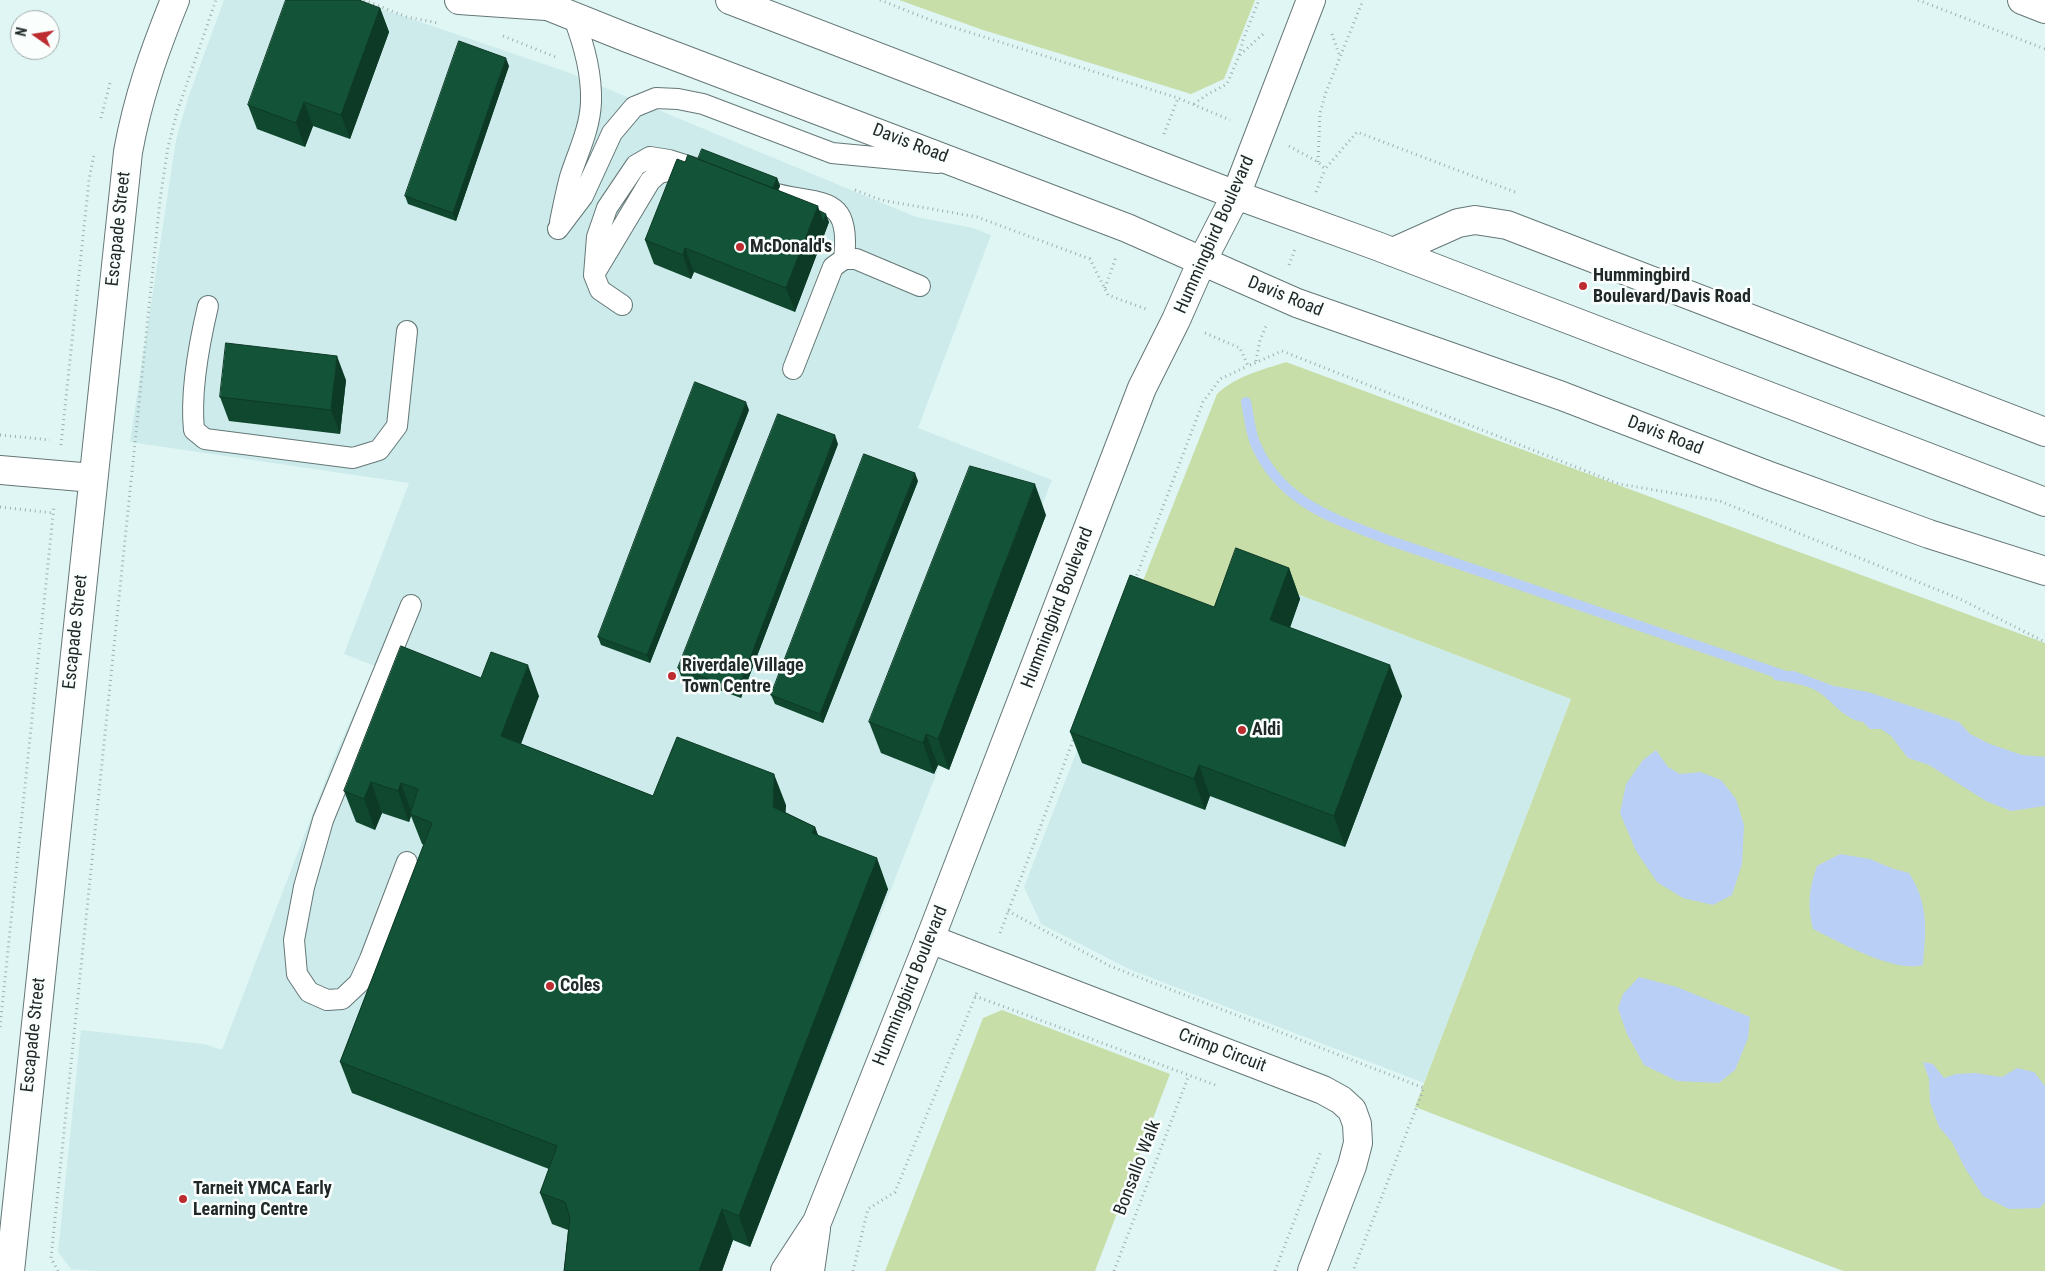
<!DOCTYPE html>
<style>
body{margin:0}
#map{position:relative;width:2045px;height:1271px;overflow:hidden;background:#e0f6f5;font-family:"Roboto Condensed",sans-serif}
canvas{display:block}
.north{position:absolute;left:10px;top:10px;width:50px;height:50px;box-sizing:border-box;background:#fafffe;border:1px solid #a3a9a8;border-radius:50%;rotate:283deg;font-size:14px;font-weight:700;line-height:20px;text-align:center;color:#202828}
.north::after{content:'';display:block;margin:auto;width:18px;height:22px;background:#bc2c31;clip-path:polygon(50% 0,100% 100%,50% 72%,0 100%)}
</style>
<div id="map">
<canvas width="2045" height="1271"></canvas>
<div class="north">N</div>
</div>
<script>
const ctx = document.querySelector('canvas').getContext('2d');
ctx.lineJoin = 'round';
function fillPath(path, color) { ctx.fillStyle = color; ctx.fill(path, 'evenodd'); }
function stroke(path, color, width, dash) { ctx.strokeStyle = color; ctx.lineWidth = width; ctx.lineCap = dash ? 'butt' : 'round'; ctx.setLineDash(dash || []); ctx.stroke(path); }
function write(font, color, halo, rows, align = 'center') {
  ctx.font = font + ' "Roboto Condensed",sans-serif'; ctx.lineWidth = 5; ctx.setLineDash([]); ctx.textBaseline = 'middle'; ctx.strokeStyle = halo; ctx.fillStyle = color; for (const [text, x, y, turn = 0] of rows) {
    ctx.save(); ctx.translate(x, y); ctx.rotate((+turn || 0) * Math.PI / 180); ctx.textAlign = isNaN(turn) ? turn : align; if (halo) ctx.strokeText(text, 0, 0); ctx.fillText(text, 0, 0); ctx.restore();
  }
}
fillPath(new Path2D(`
 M224 0H356L567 72 916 217 973 228 991 235 918 428 1052 480 750 1247 733 1241 722 1271H97L71 1269 58 1252 81 1030 204 1044 222 1050 334 758 375 666 344 654 409 483 130 442 176 140 188 98Z
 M1245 574 1571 699 1424 1083 1131 970 1041 924 1024 887 1137 596Z`), '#ccebea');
fillPath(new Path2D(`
 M899 0H1255L1224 79 1191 94 983 30Z
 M1286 362 2045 643V1271H1843L1415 1107 1571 699 1245 574 1224 629 1137 596 1217 394C1236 376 1262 370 1286 362Z
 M1002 1010 1170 1074 1095 1271H885L983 1018Z`), '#c8dea9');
fillPath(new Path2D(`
 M1782 671H1794L1834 686 1868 692 1959 722 1970 734 1990 744 2022 755 2045 757V806L2011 811 1986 801 1929 765 1908 758 1891 736 1881 729H1870L1863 722C1843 719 1833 701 1817 691 1804 684 1788 682 1774 680L1772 675Z
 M1656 750 1668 767 1680 774 1700 772 1721 780 1736 799 1744 825 1742 864 1732 895 1713 905 1683 898 1657 882 1636 851 1620 813 1626 784 1643 760Z
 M1840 854 1870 859 1891 868 1909 873C1929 904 1926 930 1923 965 1893 973 1840 942 1813 929 1807 906 1809 888 1817 866Z
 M1639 977 1677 987 1750 1017 1748 1038 1735 1070 1719 1083 1677 1081 1644 1065 1627 1034 1618 1008 1623 994Z
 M1923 1062 1933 1064 1944 1078 1956 1074 1975 1073 2002 1077 2017 1068 2034 1072 2045 1086V1202L2040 1208 2009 1209 1983 1196 1965 1168 1952 1142 1939 1127 1930 1102 1929 1079Z`), '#b9cff6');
stroke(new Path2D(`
 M1246 402C1249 415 1250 430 1255 443 1281 504 1335 519 1391 541L1789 677`), '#b9cff6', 10);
const lane = new Path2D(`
 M770 192C817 207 852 190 844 259
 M560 222C563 207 566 192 570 177 578 152 590 129 591 102 592 72 584 44 573 16
 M558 229 583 196 612 133 634 107 656 98 678 99 703 104 832 153 938 163
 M596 271 650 181 659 173 685 168
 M622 305 600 290 594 275 597 237 607 208 636 165 650 157 669 160 701 170
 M208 306C199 344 190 391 194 430L205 439 353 458 379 450 397 426 407 331
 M793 369 833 267 844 259H856L920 286
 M407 862 370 959 359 983 342 999 327 1000 309 992 297 974 294 940 304 887 323 820 411 605`);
const street = new Path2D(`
 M2022 0 2045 9
 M1393 252 1458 223 1475 220 1507 225 2045 432
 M0 470 93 478
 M930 939 1323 1090 1341 1100 1352 1110 1357 1124 1358 1143 1352 1166 1312 1271
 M10 1271 128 152C138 97 154 52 175 0`);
const secondary = new Path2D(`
 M459 0 546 6
 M533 0 625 37 1127 228 1297 303 1562 396 1767 475 1929 534 2045 571
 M730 0 1236 195 1377 246 2045 502
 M785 1271 817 1222 930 939 1142 388 1176 320 1202 261 1236 195 1311 0
 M810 1271 816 1229`);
stroke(lane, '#647776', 22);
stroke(street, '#647776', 30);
stroke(secondary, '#647776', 30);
stroke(new Path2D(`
 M364 0 407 17 438 23
 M880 0 933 21 1178 98 1230 120
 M1918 0 2045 49
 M1332 34 1340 57
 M503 36 558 58
 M1240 55 1263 34
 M1194 104 1208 94 1227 84 1239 56 1243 40 1259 0
 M101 118 110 83
 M1164 134 1178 98
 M1289 146 1318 162 1325 169 1357 132 1515 192
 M1318 162 1320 113 1326 92 1363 0
 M855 190 881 200 977 217 1090 259 1108 295 1146 309
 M1316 192 1325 169
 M1289 265 1295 249
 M1105 288 1116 257
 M1205 333 1240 348 1248 366 1282 351 1619 484 1720 501 1960 599 2045 642
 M1256 361 1260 340 1267 324
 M0 435 50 440
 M61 445 89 180 94 154
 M0 507 53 513
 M1135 580 1203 402 1220 379 1248 366
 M1008 911 1110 966 1424 1088 1353 1271
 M1000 933 1074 738
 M975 996 1218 1086
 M0 1027 54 506
 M58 1271 51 1258 160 200 168 147 177 112 216 0
 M853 1271 868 1209 895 1192 978 990
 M1114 1271 1189 1075
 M1275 1271 1321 1151`), '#9dafae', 3, [1, 4]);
stroke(lane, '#fff', 20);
stroke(street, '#fff', 28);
stroke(secondary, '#fff', 28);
fillPath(new Path2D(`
 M380 8 389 32 350 139 313 126 305 147 257 129 248 105Z
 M509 66 456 221 408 204 405 196Z
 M698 159 777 178 780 186 778 190 820 211 829 222 795 312 694 272 691 279 654 264 645 240 685 162Z
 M346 380 340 434 229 421 220 397Z
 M749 410 650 663 601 645 598 637Z
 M838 444 741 698 681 676 678 668Z
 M918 481 823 723 775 704 771 695Z
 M1046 515 949 770 938 765 934 774 881 753 869 722Z
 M1289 568 1300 599 1290 628 1402 696 1345 847 1210 796 1205 810 1082 763 1070 732Z
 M481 678 539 696 521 744 653 796 786 805 785 812 815 827 818 835 888 889 750 1247 733 1240 722 1271H564L568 1230 552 1224 540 1193 549 1169 352 1093 340 1062 424 845 422 844 411 816 409 822 382 813 375 830 356 822 344 791Z`), '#10472f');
fillPath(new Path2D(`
 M380 8 389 32 350 139 341 115Z
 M506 58 509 66 456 221 453 213Z
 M304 102 313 126 305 147 296 123Z
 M777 178 780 186 774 201 771 193Z
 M818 206 823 222 826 214 829 222 795 312 786 288Z
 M685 248 694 272 691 279 683 255Z
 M337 356 346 380 340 434 331 410Z
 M746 402 749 410 650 663 647 655Z
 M835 435 838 444 741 698 738 690Z
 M915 473 918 481 823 723 820 714Z
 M1035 484 1046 515 949 770 938 739Z
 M1289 568 1300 599 1281 651 1270 620Z
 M528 665 539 696 512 767 501 736Z
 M1390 665 1402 696 1345 847 1334 816Z
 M926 734 938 765 934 774 923 743Z
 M1199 765 1210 796 1205 810 1194 779Z
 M774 774 786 805 784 838 773 807Z
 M371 782 382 813 375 830 364 799Z
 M401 783 412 814H410L411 816 409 822 398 791Z
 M815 827 826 858 812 833Z
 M877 858 888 889 750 1247 739 1216Z
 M722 1209 733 1240 722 1271H699Z`), '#0d3a26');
const building = new Path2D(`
 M286 0H359L380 8 341 115 304 102 296 123 248 105Z
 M459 41 506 58 453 213 405 196Z
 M702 149 777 178 773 188 698 159Z
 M688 155 818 206 786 288 685 248 683 255 645 240 677 159 685 162Z
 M820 211 826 214 823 222Z
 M226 343 337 356 331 410 220 397Z
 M695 382 746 402 647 655 598 637Z
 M778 414 835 435 738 690 678 668Z
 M864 454 915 473 820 714 771 695Z
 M970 466 1035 484 938 739 926 734 923 743 869 722Z
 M1236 548 1289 568 1270 620 1390 665 1334 816 1199 765 1194 779 1070 732 1130 575 1214 607Z
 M401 646 481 678 491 652 528 665 501 736 653 796 677 737 774 774 773 807 815 827 812 833 877 858 739 1216 722 1209 699 1271H564L570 1218 565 1202 540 1193 557 1146 340 1062 432 823 410 814 418 789 401 783 398 791 371 782 364 799 344 791Z`);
fillPath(building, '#135337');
stroke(building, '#0d3a26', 1);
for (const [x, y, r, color] of [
 [740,247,5,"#bc2c31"],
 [1583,286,5,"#bc2c31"],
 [672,676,5,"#bc2c31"],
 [1242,730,5,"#bc2c31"],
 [550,986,5,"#bc2c31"],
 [183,1199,5,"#bc2c31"]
]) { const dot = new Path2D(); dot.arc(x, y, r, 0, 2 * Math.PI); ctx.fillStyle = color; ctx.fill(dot); stroke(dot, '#fafffe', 2); }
write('18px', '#202828', '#fafffe', [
 ["Davis Road",910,144,21],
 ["Escapade Street",119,229,-84],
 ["Hummingbird Boulevard",1215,235,-66],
 ["Davis Road",1285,297,22],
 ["Davis Road",1665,436,21],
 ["Hummingbird Boulevard",1058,608,-69],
 ["Escapade Street",76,632,-84],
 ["Hummingbird Boulevard",911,986,-68],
 ["Escapade Street",34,1035,-84],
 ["Crimp Circuit",1222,1051,21],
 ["Bonsallo Walk",1138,1168,-69]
]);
write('bold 18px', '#202828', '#fafffe', [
 ["McDonald's",750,247],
 ["Hummingbird",1593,276],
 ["Boulevard/Davis Road",1593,297],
 ["Riverdale Village",682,666],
 ["Town Centre",682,687],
 ["Aldi",1252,730],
 ["Coles",560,986],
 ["Tarneit YMCA Early",193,1189],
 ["Learning Centre",193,1210]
], 'left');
</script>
